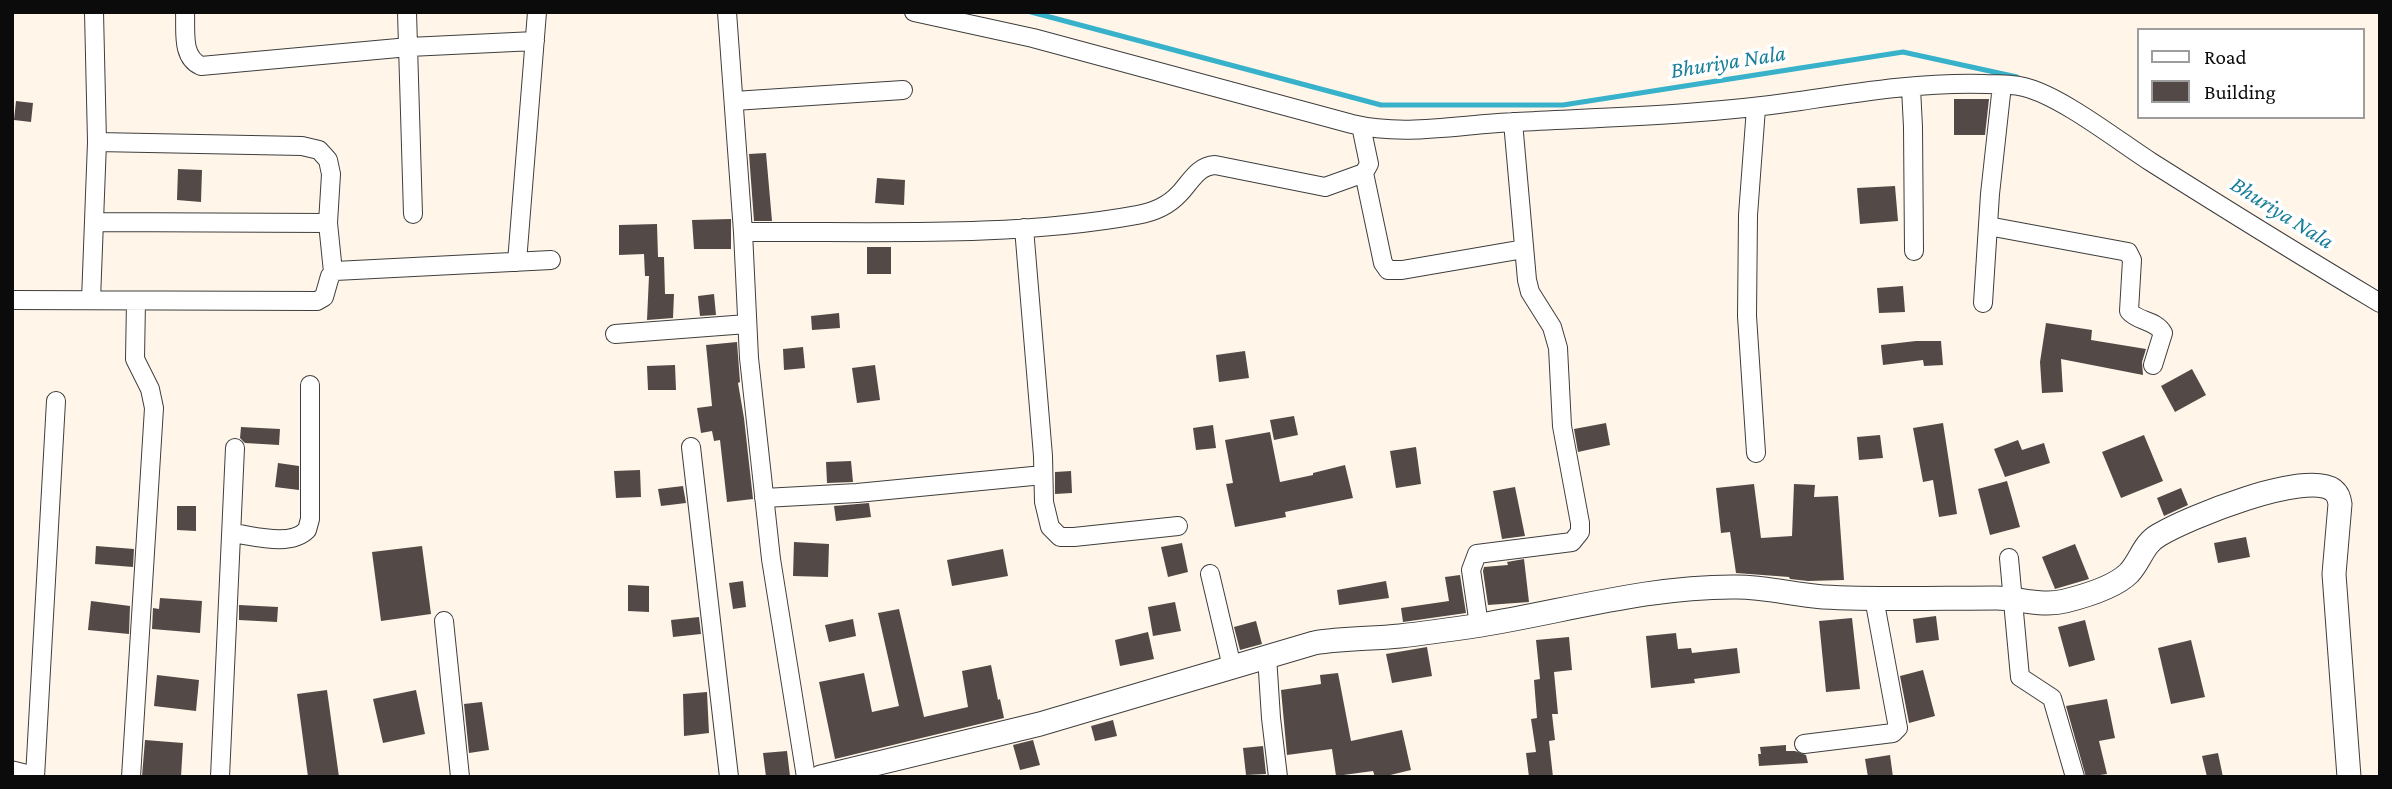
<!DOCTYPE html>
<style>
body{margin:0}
#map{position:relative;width:2392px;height:789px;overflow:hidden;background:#fff6e9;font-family:"Crimson Pro",serif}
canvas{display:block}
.frame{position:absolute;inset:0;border:14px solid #0b0b0b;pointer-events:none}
.legend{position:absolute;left:2137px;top:28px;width:228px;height:91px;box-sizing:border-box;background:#fff;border:2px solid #9d9d9d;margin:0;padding:9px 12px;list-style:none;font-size:21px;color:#0b0b0b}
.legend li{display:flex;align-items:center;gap:14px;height:35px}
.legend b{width:35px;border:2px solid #9d9d9d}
</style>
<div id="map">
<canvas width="2392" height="789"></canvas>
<div class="frame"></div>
<ul class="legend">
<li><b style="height:9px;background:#fff"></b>Road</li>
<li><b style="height:19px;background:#534a48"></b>Building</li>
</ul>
</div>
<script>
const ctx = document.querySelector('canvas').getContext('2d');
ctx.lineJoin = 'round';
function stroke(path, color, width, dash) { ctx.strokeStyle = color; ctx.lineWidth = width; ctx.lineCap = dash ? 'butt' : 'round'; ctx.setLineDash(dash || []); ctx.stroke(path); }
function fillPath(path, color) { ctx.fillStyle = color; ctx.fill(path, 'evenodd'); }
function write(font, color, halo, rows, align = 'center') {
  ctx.font = font + ' "Crimson Pro",serif'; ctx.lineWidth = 7; ctx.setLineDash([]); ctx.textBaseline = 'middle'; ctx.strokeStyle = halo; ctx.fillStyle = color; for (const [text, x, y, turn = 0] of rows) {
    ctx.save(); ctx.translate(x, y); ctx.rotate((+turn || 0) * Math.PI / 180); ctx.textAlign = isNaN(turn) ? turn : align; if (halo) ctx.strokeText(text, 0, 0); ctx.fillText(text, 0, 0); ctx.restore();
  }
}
stroke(new Path2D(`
 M1031 12 1381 105H1563L1903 52 2017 77`), '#38b1ca', 5);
fillPath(new Path2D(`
 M1954 99H1989L1985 135H1954Z
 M16 101 33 103 31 122 14 120Z
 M766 153 772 221H754L749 154Z
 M178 169 202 170 201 202 177 200Z
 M877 178 905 180 904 205 875 203Z
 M1895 186 1898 221 1860 224 1857 188Z
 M731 219V249H694L692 220Z
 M657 224 658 257H664L665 294H674L673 318 647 320 649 276H645L644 254 619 255V225Z
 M867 247H891V274H867Z
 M1903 286 1905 312 1879 313 1877 288Z
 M714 294 716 315 700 316 698 296Z
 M839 313 840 328 812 330 811 316Z
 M2046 323 2092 330 2091 340 2146 349 2142 362 2143 375 2061 359 2063 392 2042 393 2040 362Z
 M1916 341H1941L1943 365 1924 366 1923 360 1883 365 1881 345Z
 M737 342 740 382 738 383 744 418 753 499 727 502 720 440 714 441 712 431 701 433 697 408 712 406 706 345Z
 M803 347 805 368 784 370 783 349Z
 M1245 351 1249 378 1219 382 1216 355Z
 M675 365 676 390H648L647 366Z
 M875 365 880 400 857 403 852 368Z
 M2192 369 2206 395 2175 412 2161 386Z
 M1294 416 1298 435 1274 440 1270 420Z
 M1606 423 1610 445 1578 452 1574 429Z
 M1943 423 1957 514 1939 517 1933 480 1923 482 1913 428Z
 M1213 425 1216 448 1196 450 1193 428Z
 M241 427 280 429 279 445 245 443 240 438Z
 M1270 432 1280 482 1313 475V473L1345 465 1353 498 1285 512 1286 517 1235 527 1226 484 1233 483 1225 440Z
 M1880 435 1883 458 1859 460 1857 437Z
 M2144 435 2163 481 2121 498 2102 452Z
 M2018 440 2022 450 2044 443 2050 463 2005 477 1994 449Z
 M1416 447 1421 484 1396 488 1390 451Z
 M851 461 853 482 827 483 826 462Z
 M278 463 299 466V490L275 487Z
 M640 470 641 497 616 498 614 471Z
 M1071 471 1072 493 1055 494V472Z
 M2007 481 2020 527 1990 535 1978 489Z
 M1754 484 1761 538 1792 536 1794 484 1815 485 1814 497 1838 496 1844 580 1808 581 1790 579 1789 577 1736 573 1730 532 1721 533 1716 488Z
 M683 486 686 503 661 506 658 489Z
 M1515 487 1525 536 1502 539 1493 491Z
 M2181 488 2188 505 2164 516 2157 498Z
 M869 503 871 517 836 521 834 506Z
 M177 506H196V531L177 530Z
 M2246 537 2250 557 2218 563 2214 543Z
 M794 542 829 544 828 577 793 576Z
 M1182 543 1188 572 1168 577 1161 547Z
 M2075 544 2089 579 2055 589 2042 557Z
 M96 546 134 549 133 567 95 564Z
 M422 546 431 614 381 621 372 552Z
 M1003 549 1008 576 952 586 947 560Z
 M1524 559 1529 602 1488 605 1483 571 1484 567 1508 565 1507 562Z
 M1460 575 1466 613 1403 622 1401 608 1449 601 1445 577Z
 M743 581 746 607 733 609 729 583Z
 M1386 581 1389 598 1339 605 1337 590Z
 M628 585 649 586V612L628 611Z
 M160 598 202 601 200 633 152 629 153 608 159 609Z
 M91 601 130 606 129 634 88 630Z
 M1175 602 1181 631 1153 636 1148 607Z
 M239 605 278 607 277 622 239 620Z
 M899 609 924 717 968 707 962 671 991 665 998 700 1000 699 1004 718 835 759 819 682 864 673 872 712 899 706 878 613Z
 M1936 616 1939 640 1916 643 1913 619Z
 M699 617 701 634 673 637 671 620Z
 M1852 618 1860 689 1826 692 1819 621Z
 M853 619 856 636 829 642 825 625Z
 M2085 620 2095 660 2069 667 2058 627Z
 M1256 621 1262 644 1240 650 1234 627Z
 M1148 632 1154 659 1120 666 1115 640Z
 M1676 633 1678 649 1691 648 1692 653 1737 648 1740 673 1694 679 1695 683 1651 688 1646 636Z
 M1569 637 1572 670 1554 672 1558 714H1552L1555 740 1549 741 1553 777H1529L1526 753 1536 752 1531 719 1537 718 1534 680 1540 679 1536 640Z
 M2191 640 2205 697 2171 704 2158 648Z
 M1427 647 1432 676 1392 683 1386 654Z
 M1923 670 1935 716 1909 723 1900 676Z
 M1338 673 1351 741 1402 730 1411 770 1382 777H1375L1373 771 1336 776 1332 749 1287 755 1281 690 1321 684 1320 675Z
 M157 675 199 680 196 711 154 706Z
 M327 690 339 777H308L297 694Z
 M416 690 425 734 383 743 373 699Z
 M707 692 709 733 684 736 683 694Z
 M2107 699 2115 738 2099 741 2107 774 2086 777 2066 706Z
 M482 702 489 750 469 753 464 704Z
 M1113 720 1117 736 1095 741 1091 726Z
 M145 740 183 743 181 777 142 776Z
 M1033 740 1040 765 1020 770 1013 745Z
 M1786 745V751H1795L1806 755 1808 763 1759 766 1758 754H1761L1760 747Z
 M1263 746 1266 774 1246 775 1243 748Z
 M787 751 790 776 766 777 763 753Z
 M2218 753 2223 777H2207L2202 756Z
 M1890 755 1893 777H1868L1865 759Z`), '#534a48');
const minor = new Path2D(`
 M185 12C186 31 181 57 201 66L409 47 535 41
 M407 12 413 214
 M727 12 743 232 749 358 771 559 806 777
 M914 12 1033 38 1352 124C1406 137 1461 124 1516 122 1611 117 1706 115 1800 101 1861 92 1924 82 1986 84 1998 84 2012 84 2024 87 2061 96 2117 140 2151 162 2227 210 2303 257 2380 303
 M1911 88 1913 127 1914 251
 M734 101 903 90
 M97 142 302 146 319 150 328 160 331 174 328 223 333 272
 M1364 173 1383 263 1388 270H1402L1524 249
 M95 222 328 223
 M1988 226 2128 252 2132 260 2129 311C2138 322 2156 320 2163 333L2153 365
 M1024 228 1043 456 1044 502 1050 527 1060 537H1074L1178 526
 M743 232C872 231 1011 238 1137 215 1154 212 1168 206 1179 194 1190 183 1197 166 1215 165L1325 187 1364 173 1369 164 1361 126
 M517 262 537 12
 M12 300 317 301 324 297 330 276 335 271 551 260
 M91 300 97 142 94 12
 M1983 303 1990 194 2002 85
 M615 334 747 324
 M691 447 729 777
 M1756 453 1747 316 1748 215 1756 108
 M764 498 857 493 1043 475
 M232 533C255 536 290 547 307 530L310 519V385
 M2009 558 2020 677 2052 698 2075 777
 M1210 574 1232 667
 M444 621 460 777
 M1479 625 1471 570 1477 554 1572 542 1580 532V523L1562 426 1558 348 1552 327 1530 292 1527 280 1513 122
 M1267 656 1271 718 1278 777
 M1804 744 1893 733 1898 728 1874 598
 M35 777 56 401
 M131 777 154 408 150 389 135 359 136 301
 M220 777 235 448`);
const tertiary = new Path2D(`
 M12 773 28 777
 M821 777 1040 724 1314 643C1343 638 1371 639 1400 636 1427 633 1454 629 1481 625 1566 611 1650 586 1737 587 1766 587 1794 595 1823 597 1880 600 1938 598 1996 598 2019 598 2042 607 2065 601 2085 596 2115 587 2129 573 2141 560 2143 544 2159 535 2187 518 2305 470 2333 490 2338 494 2339 498 2340 504L2334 574 2349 777`);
stroke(minor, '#3e3e3e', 20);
stroke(tertiary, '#3e3e3e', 25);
stroke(minor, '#fff', 18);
stroke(tertiary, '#fff', 23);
write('italic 23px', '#187e99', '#fff', [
 ["Bhuriya Nala",1728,62,-9],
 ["Bhuriya Nala",2282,213,32]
]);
</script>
